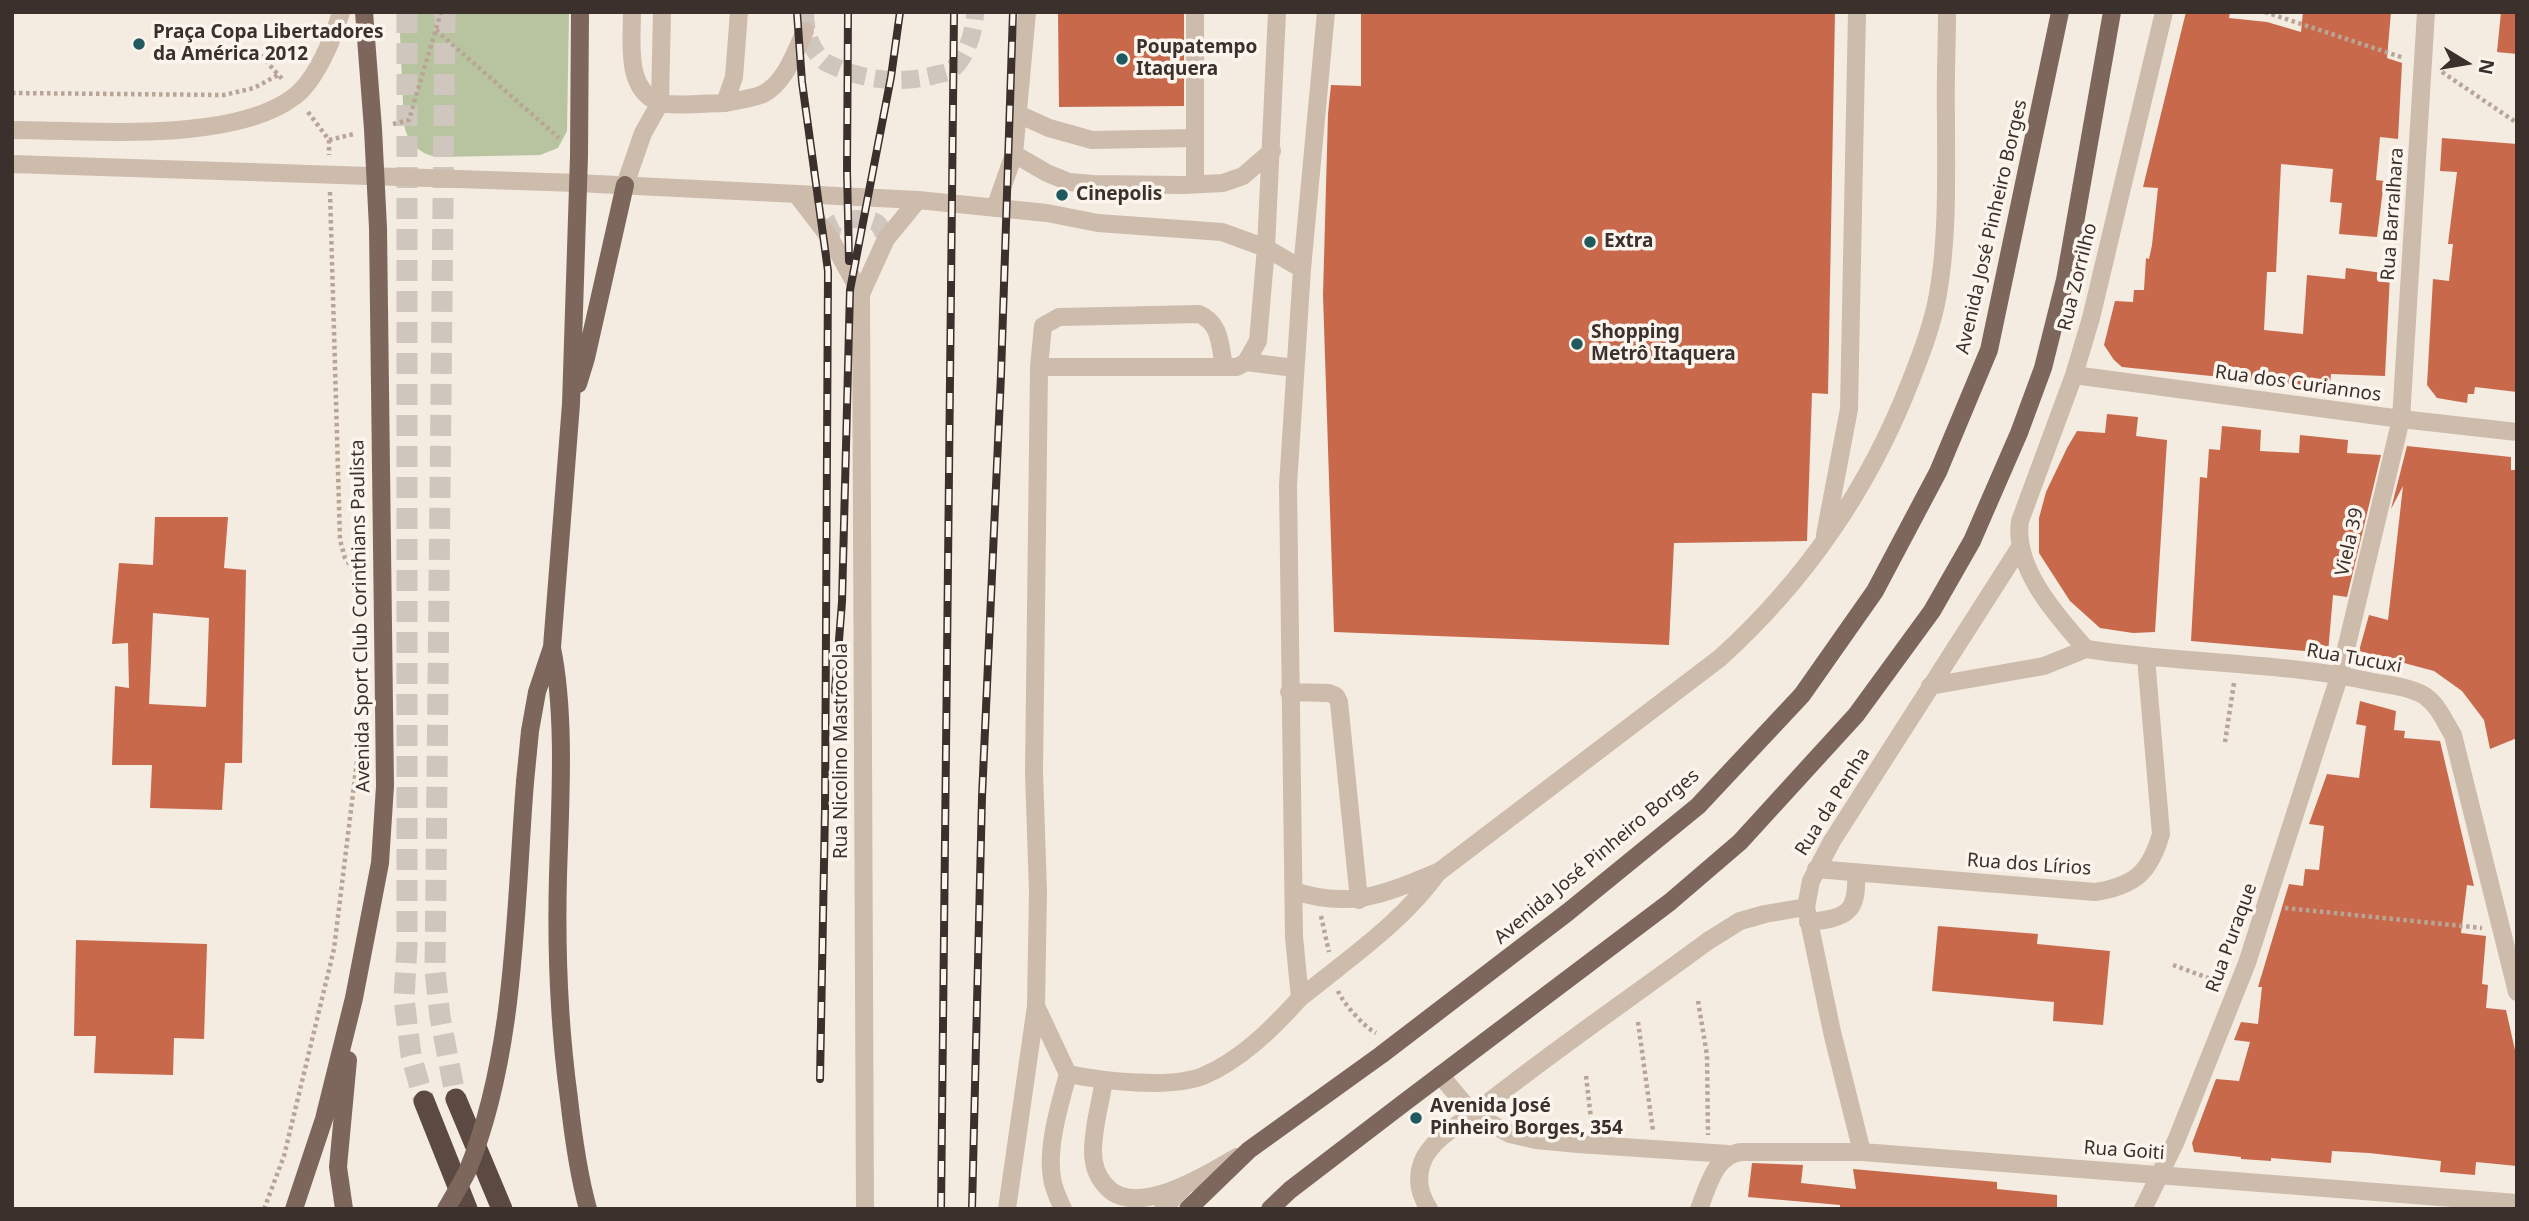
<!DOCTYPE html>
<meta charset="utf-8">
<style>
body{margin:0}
#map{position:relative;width:2529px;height:1221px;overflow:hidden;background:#f4ebe1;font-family:"Noto Sans",sans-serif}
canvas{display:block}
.frame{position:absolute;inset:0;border:14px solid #3b302b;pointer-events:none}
.north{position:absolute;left:2431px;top:28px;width:70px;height:70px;-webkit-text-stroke:5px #fbf5ee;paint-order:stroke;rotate:101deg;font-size:19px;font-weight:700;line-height:28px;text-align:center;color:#3b302b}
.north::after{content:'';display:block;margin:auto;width:24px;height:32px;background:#3b302b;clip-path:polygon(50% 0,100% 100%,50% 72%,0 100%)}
</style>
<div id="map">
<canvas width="2529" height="1221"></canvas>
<div class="frame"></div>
<div class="north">N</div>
</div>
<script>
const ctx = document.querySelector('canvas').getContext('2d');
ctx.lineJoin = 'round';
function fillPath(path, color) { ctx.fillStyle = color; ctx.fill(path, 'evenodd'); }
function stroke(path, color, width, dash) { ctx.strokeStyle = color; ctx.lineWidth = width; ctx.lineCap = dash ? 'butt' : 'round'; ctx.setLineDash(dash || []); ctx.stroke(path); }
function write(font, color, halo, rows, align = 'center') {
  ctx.font = font + ' "Noto Sans",sans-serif'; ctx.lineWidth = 7; ctx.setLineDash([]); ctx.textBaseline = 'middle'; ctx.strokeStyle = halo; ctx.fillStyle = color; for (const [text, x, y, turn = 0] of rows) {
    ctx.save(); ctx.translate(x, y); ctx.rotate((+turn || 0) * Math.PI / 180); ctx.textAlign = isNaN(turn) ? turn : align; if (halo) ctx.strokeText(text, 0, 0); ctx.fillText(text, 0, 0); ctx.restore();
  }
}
fillPath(new Path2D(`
 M399 12H569L567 131 558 148 540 155 437 157C419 154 408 143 404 125Z`), '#b8c4a0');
fillPath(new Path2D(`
 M1058 12H1184V106L1059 107Z
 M1361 12H1835L1828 394 1812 393 1807 541 1674 543 1669 645 1334 632 1323 295 1328 114 1331 85 1361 86Z
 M2186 12H2230L2229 18 2267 22 2301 32 2303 12H2391L2387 58 2402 63 2398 139 2380 137 2376 180 2384 181 2377 237 2339 234 2342 203 2330 202 2333 169 2281 164 2276 272H2267L2264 330 2303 334 2307 275 2345 279 2346 268 2390 274 2385 376 2331 374 2330 388 2122 367 2114 360 2104 345 2115 301 2133 302 2134 290H2144L2146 258 2149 259 2152 245 2158 188 2143 187Z
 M2501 12H2517V54L2497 52Z
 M2442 138 2517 144V392L2475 387 2474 394H2468L2467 403 2437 398 2427 385 2433 279 2449 281 2453 244H2448L2457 172 2440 171Z
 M2107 414 2138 417 2136 436 2167 440 2155 632 2133 633 2100 628 2070 601 2039 553V518L2046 492 2067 448 2077 431 2105 433Z
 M2222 426 2261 430 2260 451 2299 453 2300 435 2348 440 2347 453 2381 455 2347 597 2333 595 2328 653 2191 641 2200 477 2207 478 2209 449 2220 450Z
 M2407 446 2511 457V470H2517V738L2490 749 2484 720 2462 691 2434 671 2359 651 2369 615 2388 620 2403 486 2391 509Z
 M155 517H228L224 568 246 570 242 763H225L222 810 150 808 152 765H112L115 686 129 688 128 643 112 644 119 563 153 565ZM153 613 209 618 206 707 149 704Z
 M2360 701 2396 711 2394 730 2405 731 2404 738 2440 741 2474 886 2467 885 2461 933 2486 936 2482 984 2488 985 2486 1008 2506 1010 2517 1059V1166L2476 1162 2475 1175 2440 1172 2441 1161 2369 1153 2332 1151 2331 1163 2271 1158V1161L2241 1159V1157L2194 1152 2192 1143 2216 1079 2239 1081 2250 1042 2234 1040 2241 1022 2258 1024 2262 987H2258L2289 884 2303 886 2305 869 2319 870 2324 826 2309 824 2327 774 2359 778 2366 726 2356 724Z
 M1938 926 2038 934 2037 944 2110 951 2103 1025 2053 1021 2054 1002 1932 991Z
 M76 940 207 944 204 1039 174 1038 173 1075 94 1073 96 1036H74Z
 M1752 1163 1803 1165 1801 1183 1856 1189 1853 1169 1997 1182V1189L2057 1195V1209H1840V1205L1748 1197Z`), '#c8694b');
stroke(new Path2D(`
 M805 12C805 30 810 50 825 62 860 80 897 85 935 75 939 74 946 73 950 71 966 60 975 30 975 12
 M830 238 833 226C839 218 869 217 877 223 882 227 883 233 886 239`), '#cfc6bd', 18, [18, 9]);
stroke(new Path2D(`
 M407 12V946L404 999 411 1055 424 1101
 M445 12 435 971 440 1017 456 1099`), '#cfc6bd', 21, [21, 10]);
stroke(new Path2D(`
 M2265 12 2404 58
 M436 30 559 138
 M256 50 283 80
 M2442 72 2517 123
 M12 93 224 95 254 88 278 75
 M308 112 329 140V155
 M393 124 409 120 441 12
 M329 140 354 134
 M330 192 340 540 345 558 361 580
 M2225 742 2234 683
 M2285 908 2482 928
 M1321 916 1329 952
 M2173 965 2219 982
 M1338 991C1343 1003 1364 1027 1376 1033
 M1698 1001 1707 1055 1708 1135
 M1638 1022 1653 1131
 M1586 1076 1592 1127
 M264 1209 284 1156 334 949 361 728`), '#b9a596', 4.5, [3.5, 3.5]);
stroke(new Path2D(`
 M632 12C632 42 625 88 658 102 669 107 711 103 725 103L734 77 739 12
 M2164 12 2091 318 2074 375 2020 521C2013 568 2057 616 2086 649 2181 664 2279 661 2373 682 2389 685 2411 687 2425 696 2438 705 2445 722 2453 735L2517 992
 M725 103C737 100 752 99 763 94 786 82 795 52 805 31
 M1018 114 1049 128 1092 140 1195 138
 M12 130C88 130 234 144 295 96 316 80 334 37 341 12
 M1014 154 1047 173 1069 182 1093 184 1184 185 1223 183 1243 176 1272 151
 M12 164 577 183 918 200 1047 213 1098 223 1222 232 1266 248 1302 269
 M1195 184V12
 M625 185 643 133 660 103 662 12
 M797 195 830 238 861 294
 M995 208 1014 154 1027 12
 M1246 362 1295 368
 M1039 367H1237L1246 362 1258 341 1266 248 1277 12
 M1224 367C1220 346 1221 323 1199 314L1059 317 1043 326 1039 367 1034 772 1038 892 1036 1006 1068 1074C1103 1081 1170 1089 1203 1076 1241 1060 1273 1028 1300 998L1294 937 1288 485 1302 269 1326 12
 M2074 375 2401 419 2517 432
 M1825 535 1849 409 1857 12
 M1930 686 2044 666 2086 649
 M1289 692 1329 693 1336 696 1339 702 1359 900
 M1816 869 2095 892C2135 886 2150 872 2161 834L2146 658
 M1294 891C1353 910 1386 893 1440 871L1720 658C1805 581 1870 486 1911 380 1922 352 1933 323 1938 294 1948 236 1946 177 1946 119 1945 83 1947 48 1947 12
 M1808 922C1846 918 1858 914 1856 873
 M1300 998C1348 959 1403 922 1439 871
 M1440 1075 1473 1114 1510 1134 1536 1140 1578 1144 1728 1154
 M1104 1081C1100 1104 1093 1128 1093 1151 1093 1163 1097 1176 1105 1185 1134 1221 1208 1174 1237 1157
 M1862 1152 1832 1032 1806 907 1811 881 1832 841 2020 547
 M865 1209 861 294 886 239 918 200
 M1007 1209 1036 1006
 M1063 1209C1059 1200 1055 1192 1053 1183 1045 1151 1060 1104 1068 1074
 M1163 1209 1183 1188
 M1429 1209C1420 1195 1416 1179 1422 1163 1430 1140 1461 1123 1480 1109 1554 1050 1632 997 1708 941L1740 921 1765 914 1806 907
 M1699 1209C1708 1187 1715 1154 1742 1152H1862L2517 1203
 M2143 1209 2176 1141 2247 963 2340 674 2401 419 2426 12`), '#cdbbac', 18);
stroke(new Path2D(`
 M578 384 586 358 625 185
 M552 648C566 717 560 805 558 876 556 951 559 1025 569 1099 573 1135 578 1173 588 1209
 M525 782 530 731 537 692 552 647 571 404 579 156 580 12
 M294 1209 324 1119 354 998 380 863 385 786 378 228 373 129 364 12
 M344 1209 338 1167 348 1060
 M1188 1209 1249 1150 1381 1055 1568 912 1698 806 1802 695 1875 591 1938 472 1989 350 2060 12
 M1270 1209 1290 1190 1405 1102 1670 902 1740 842 1856 715 1932 611 1972 541 2019 433 2043 368 2065 280 2112 12`), '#7d675c', 18);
stroke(new Path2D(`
 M456 1099 502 1209
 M424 1101 467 1209`), '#5c4a42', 21);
const rail = new Path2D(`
 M797 12 802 82 828 271 825 810 820 1079
 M848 12 847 170 849 261
 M835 691 842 602 850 290 891 77 900 12
 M941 1209 954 12
 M972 1209 982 797 1001 375 1013 12`);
stroke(rail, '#3b302b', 8);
stroke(rail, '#fbf5ee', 5, [16]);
stroke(new Path2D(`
 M446 1209C453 1197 461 1184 467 1172 516 1054 515 908 525 782`), '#7d675c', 18);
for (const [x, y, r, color] of [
 [139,44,7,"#1f5a5e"],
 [1122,59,7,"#1f5a5e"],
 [1062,195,7,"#1f5a5e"],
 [1590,242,7,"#1f5a5e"],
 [1577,344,7,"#1f5a5e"],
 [1416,1118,7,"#1f5a5e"]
]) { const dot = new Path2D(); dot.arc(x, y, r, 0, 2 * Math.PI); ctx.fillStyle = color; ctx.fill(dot); stroke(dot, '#fbf5ee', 2.5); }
write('bold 19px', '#3b302b', '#fbf5ee', [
 ["Praça Copa Libertadores",153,33],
 ["da América 2012",153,55],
 ["Poupatempo",1136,48],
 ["Itaquera",1136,70],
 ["Cinepolis",1076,195],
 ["Extra",1604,242],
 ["Shopping",1591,333],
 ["Metrô Itaquera",1591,355],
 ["Avenida José",1430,1107],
 ["Pinheiro Borges, 354",1430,1129]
], 'left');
write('19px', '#3b302b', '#fbf5ee', [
 ["Rua Barralhara",2393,214,-86],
 ["Avenida José Pinheiro Borges",1992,227,-77],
 ["Rua Zorrilho",2078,277,-76],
 ["Rua dos Curiannos",2298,384,8],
 ["Viela 39",2350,542,-77],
 ["Avenida Sport Club Corinthians Paulista",361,616,-91],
 ["Rua Tucuxi",2354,659,10],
 ["Rua Nicolino Mastrocola",842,751,-90],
 ["Rua da Penha",1833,802,-58],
 ["Avenida José Pinheiro Borges",1597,857,-40],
 ["Rua dos Lírios",2029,865,4],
 ["Rua Puraque",2232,938,-70],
 ["Rua Goiti",2124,1151,4]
]);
</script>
